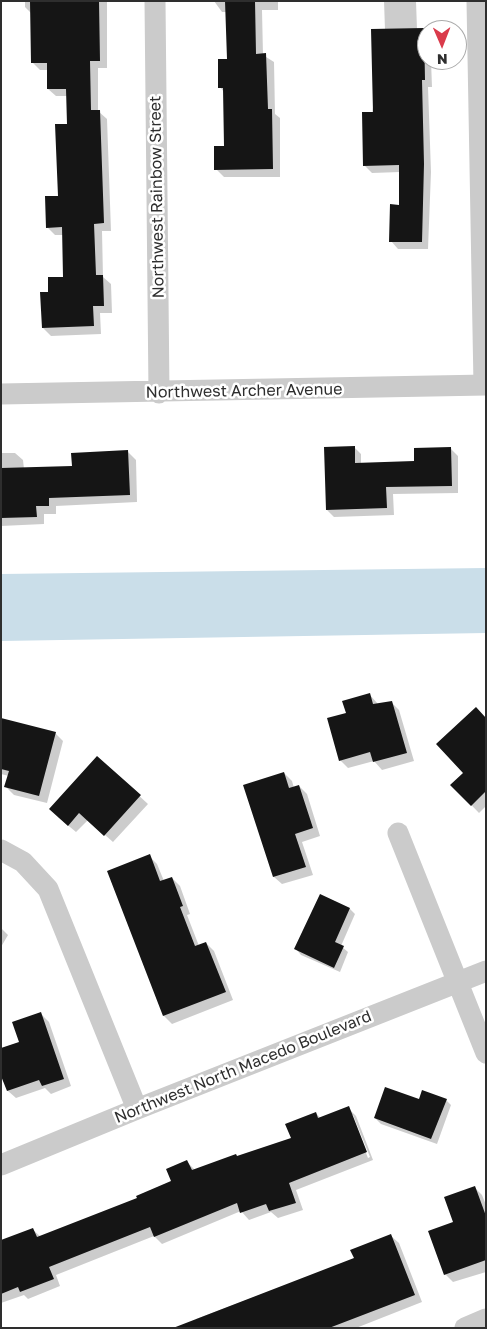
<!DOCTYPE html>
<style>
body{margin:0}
#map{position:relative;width:487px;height:1329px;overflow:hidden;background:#fff;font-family:"Golos Text",sans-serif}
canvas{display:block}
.frame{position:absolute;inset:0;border:2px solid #2e2e2e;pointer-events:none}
.north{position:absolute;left:417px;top:20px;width:50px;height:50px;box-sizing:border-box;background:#fff;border:1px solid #ababab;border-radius:50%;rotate:179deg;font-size:14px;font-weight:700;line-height:20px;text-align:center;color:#2e2e2e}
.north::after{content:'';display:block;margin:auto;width:18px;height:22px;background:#da3b4b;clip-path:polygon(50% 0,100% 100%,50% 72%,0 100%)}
</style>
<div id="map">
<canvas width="487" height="1329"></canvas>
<div class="frame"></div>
<div class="north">N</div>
</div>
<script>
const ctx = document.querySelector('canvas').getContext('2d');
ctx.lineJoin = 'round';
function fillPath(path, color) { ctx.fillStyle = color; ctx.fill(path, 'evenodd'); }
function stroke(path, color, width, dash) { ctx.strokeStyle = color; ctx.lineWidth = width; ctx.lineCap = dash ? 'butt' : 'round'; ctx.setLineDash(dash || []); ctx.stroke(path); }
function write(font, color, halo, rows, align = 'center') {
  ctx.font = font + ' "Golos Text",sans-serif'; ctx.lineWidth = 5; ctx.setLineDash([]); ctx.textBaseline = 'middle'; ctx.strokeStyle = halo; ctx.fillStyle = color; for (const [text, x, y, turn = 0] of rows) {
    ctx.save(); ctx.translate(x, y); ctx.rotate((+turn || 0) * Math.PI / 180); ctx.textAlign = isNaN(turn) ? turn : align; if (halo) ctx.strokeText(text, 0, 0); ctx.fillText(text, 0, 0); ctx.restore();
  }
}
fillPath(new Path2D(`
 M486 568V633L1 641V574Z`), '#cadee9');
fillPath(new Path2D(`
 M25 1H107V68H98V111L107 119 111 231H102L103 277 111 284 112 313H100L101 334 51 336 43 328 50 293 64 278V235H55L47 227 59 197 68 125 67 96H56L48 89V70H40L32 62V14L25 7Z
 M214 1H278V10H262L263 55 274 62 275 114 280 118V177H224L216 169 225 147 224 92 220 87 228 60 227 12H222Z
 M384 1H416L417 29H423L427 33V60H431L432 87H428L431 172 428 249H398L391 241 400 206V172L372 173 364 165 385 30Z
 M354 447 361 454V464L415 463 451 449 458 456V493L393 494 394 515 334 517 327 510Z
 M128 452 136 460 137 502 56 506V514H44V524L1 526V453H15L23 460 24 469 73 467Z
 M369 694 378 704 391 702 399 710 414 761 382 770 374 761 348 768 340 760 347 714Z
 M1 719 55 733 63 741 47 803 14 795 6 787 9 776 1 774Z
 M486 719V806L479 813 452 785 465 773Z
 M97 757 148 804 113 842 88 820 76 832 58 817Z
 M284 773 292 781 294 788 299 786 307 794 320 836 302 842 313 875 282 884 274 877Z
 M149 856 157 864 164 881 172 878 180 886 190 914 187 915 199 946 206 943 214 951 233 1000 172 1024 164 1016Z
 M321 896 350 909 355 914 341 946 348 952 340 972 301 955 296 949Z
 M1 928 8 935 1 947Z
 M41 1014 49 1022 71 1086 51 1094 45 1088 16 1098 8 1091 20 1043Z
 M446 1100 451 1105 437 1144 381 1124 375 1118 420 1101Z
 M348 1108 356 1116 373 1160 296 1190 303 1210 278 1218 271 1212 249 1220 241 1211 162 1244 154 1236 56 1275 60 1286 28 1299 24 1295 1 1303V1242L32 1229 41 1237 139 1198 173 1182 187 1162 195 1170 238 1157 293 1139 316 1113 321 1119ZM351 1115H353L370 1157 368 1158Z
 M474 1187 482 1195 486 1205V1272L453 1282 445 1274 455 1223Z
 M391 1236 399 1243 422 1302 356 1328H199L196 1319 355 1259Z`), '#0003');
fillPath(new Path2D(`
 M30 1H99L100 61H90L91 110H100L104 223 94 224 96 275H103L104 306H93L94 326 42 328 40 292H48V277H63L62 227 46 228 45 196H58L55 124H67L66 89H47V63H31Z
 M225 1H255L256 54 266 53 268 109H272L273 169 214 170V146H224L223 88H218V59H227Z
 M424 28 425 80H422L424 164 422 242H389L390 204 399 205V165L363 166 362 112H373L371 29Z
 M355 446V463L414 461V448L451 447 452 486 386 487 387 508 326 510 324 447Z
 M128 450 130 495 49 498V506H36L37 517 1 518V468L72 466 71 453Z
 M370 693 373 704 392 701 407 753 373 762 370 752 339 761 327 718 346 713 342 701Z
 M476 707 486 718V791L471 806 450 785 463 773 436 744Z
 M1 718 56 732 39 796 4 787 9 771 1 769Z
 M97 756 141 795 104 836 79 813 68 826 49 809Z
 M284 772 289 788 299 785 313 828 295 834 306 867 273 877 243 785Z
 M150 854 160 881 172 877 183 906 180 907 195 946 206 942 226 992 163 1016 107 871Z
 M320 894 350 908 335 942 344 946 334 968 294 949Z
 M41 1012 64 1079 42 1086 39 1080 7 1091 1 1076V1048L19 1042 12 1022Z
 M385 1087 419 1099 422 1090 447 1099 431 1139 374 1118Z
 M349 1106 367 1152 289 1183 296 1203 269 1211 266 1204 240 1213 237 1203 154 1237 150 1227 49 1267 54 1279 20 1292 18 1287 1 1294V1240L33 1228 37 1237 137 1198 136 1196 171 1181 166 1169 187 1160 192 1170 236 1154 237 1156 291 1138 285 1124 316 1112 318 1118Z
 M475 1186 486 1216V1260L444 1275 428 1231 453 1222 444 1197Z
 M391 1234 415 1295 329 1328H173L354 1258 350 1250Z`), '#151515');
stroke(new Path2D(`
 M155 1 159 393
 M477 1 484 385
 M1 394 486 385
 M398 833 486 1053
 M1 850 23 862 48 889 137 1109
 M1 1165 137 1109 486 971
 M465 1328 486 1319`), '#cbcbcb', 21);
write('16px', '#2e2e2e', '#fff', [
 ["Northwest Rainbow Street",157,197,-91],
 ["Northwest Archer Avenue",244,391,-1],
 ["Northwest North Macedo Boulevard",243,1067,-22]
]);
</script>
